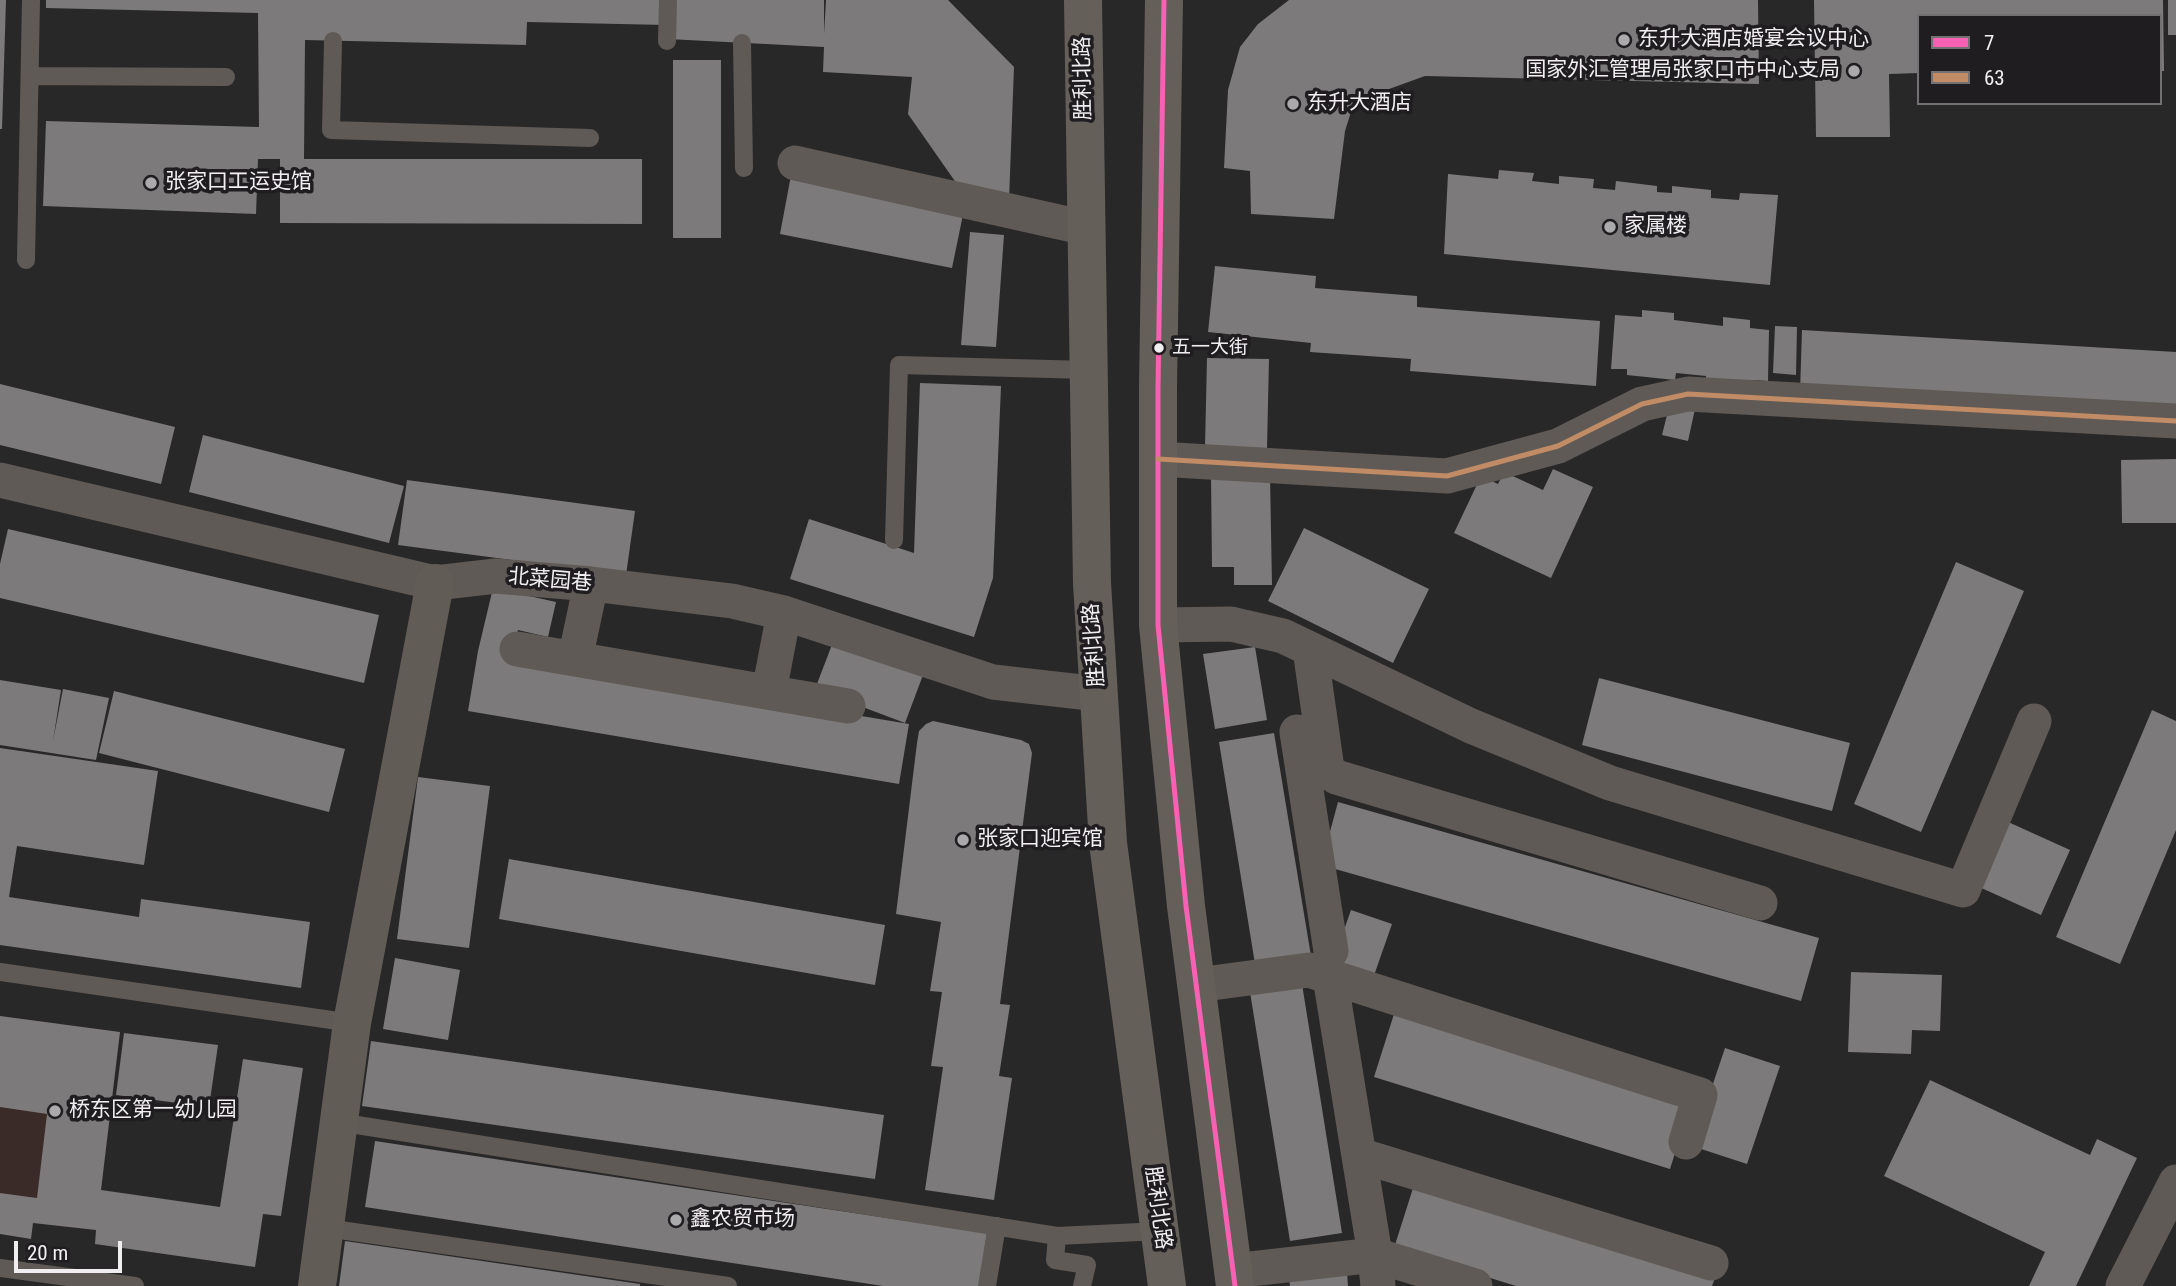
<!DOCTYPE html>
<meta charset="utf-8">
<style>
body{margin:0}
#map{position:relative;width:2176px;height:1286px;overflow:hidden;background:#292829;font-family:"Roboto Condensed",sans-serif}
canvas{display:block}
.legend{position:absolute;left:1917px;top:14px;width:245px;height:91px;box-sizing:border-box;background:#201d21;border:2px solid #737174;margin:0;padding:9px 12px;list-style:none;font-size:21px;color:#f0eef1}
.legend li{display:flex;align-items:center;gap:14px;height:35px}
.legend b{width:35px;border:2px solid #737174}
.scale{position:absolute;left:14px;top:1241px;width:108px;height:32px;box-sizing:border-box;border:4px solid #f0eef1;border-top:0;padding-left:9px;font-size:21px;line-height:24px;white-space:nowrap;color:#f0eef1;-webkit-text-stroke:5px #201d21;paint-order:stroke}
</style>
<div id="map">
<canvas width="2176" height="1286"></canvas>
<ul class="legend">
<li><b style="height:9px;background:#f860b3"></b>7</li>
<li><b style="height:9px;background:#c18c65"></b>63</li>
</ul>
<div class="scale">20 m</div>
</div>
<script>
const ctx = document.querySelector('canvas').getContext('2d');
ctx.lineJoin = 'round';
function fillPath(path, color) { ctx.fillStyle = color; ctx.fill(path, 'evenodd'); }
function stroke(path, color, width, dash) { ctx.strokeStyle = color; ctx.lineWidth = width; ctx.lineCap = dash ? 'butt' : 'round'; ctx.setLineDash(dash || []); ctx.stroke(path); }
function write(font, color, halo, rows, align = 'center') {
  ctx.font = font + ' "Roboto Condensed","Noto Sans SC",sans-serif'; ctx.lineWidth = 7; ctx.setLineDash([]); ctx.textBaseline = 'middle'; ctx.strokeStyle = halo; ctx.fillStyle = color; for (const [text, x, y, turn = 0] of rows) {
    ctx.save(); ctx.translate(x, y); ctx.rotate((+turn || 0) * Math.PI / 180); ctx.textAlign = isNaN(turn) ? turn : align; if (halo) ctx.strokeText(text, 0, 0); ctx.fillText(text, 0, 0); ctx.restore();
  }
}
fillPath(new Path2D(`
 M0 1016 120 1032 96 1230 33 1223 36 1198 0 1193Z`), '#3a2a28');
fillPath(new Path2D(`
 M0 0H6L2 129H0Z
 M46 0H666V25L527 22 526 45 305 40 304 159H642V224L280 223V159H258L256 214 43 206 46 121 259 127 258 13 46 8Z
 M669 0H824V34L826 0H948L1014 67 1009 200 966 197 908 114 912 77 823 72 824 47 668 39Z
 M1289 0H1758L1759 84 1425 76 1367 97 1351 112 1345 131 1334 219 1251 214 1250 171 1224 168 1228 90 1240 47 1258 24Z
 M1814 0H2163L2164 71H2160V16H1919V73L1889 74 1890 137H1816Z
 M2168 0H2176V35H2168Z
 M673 60H721V238H673Z
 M792 170 965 205 952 268 780 234Z
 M1499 170 1534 173 1532 181 1559 184V176L1594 179 1593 188 1615 190 1616 181 1657 186V192L1672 193V186L1711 190V198L1739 200 1740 193 1778 195 1770 285 1444 254 1448 174 1498 179Z
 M970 232 1004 235 996 347 961 345Z
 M1215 266 1316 276 1315 288 1417 296V307L1600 321 1596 386 1410 371 1411 359 1310 352 1311 343 1208 332Z
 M1642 310 1674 313V320L1723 326V317L1750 320V328L1769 330 1768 381 1753 380V388L1706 383V376L1676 373 1675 380 1627 375V369H1611L1615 315 1642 317Z
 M1775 326 1797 327 1796 375 1773 373Z
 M1802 330 2176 352V412L1800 393Z
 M1207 358 1269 359 1267 448 1205 447Z
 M920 383 1001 386 993 578 974 637 790 579 809 519 914 553Z
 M0 384 175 427 161 484 0 445Z
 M1670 403 1695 409 1688 441 1662 435Z
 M203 435 404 486 389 543 189 492Z
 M2176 459V523H2122L2121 460Z
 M1553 469 1593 487 1551 578 1454 533 1481 476 1498 484 1504 472 1543 490Z
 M1270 476 1272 585H1234V567H1212L1211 477Z
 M407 480 635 511 626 575 398 545Z
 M1304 528 1429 589 1393 663 1268 601Z
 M8 529 379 615 364 683 0 598V564Z
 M1956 562 2024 591 1921 832 1854 804Z
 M493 588 556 602 548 637 518 630 511 657 909 724 899 784 468 711 478 651Z
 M833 642 923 675 905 723 815 689Z
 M1255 647 1267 720 1215 729 1203 654Z
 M1599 678 1850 743 1832 811 1582 745Z
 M0 680 61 690 53 741 63 689 109 698 96 760 0 745Z
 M114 691 345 749 329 812 99 753Z
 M2152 710 2176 721V830L2120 964 2056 937Z
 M933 721 1021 740 1029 744 1032 753 1000 1004 1010 1005 999 1076 1012 1078 994 1200 925 1190 943 1067 931 1066 942 992 930 991 941 922 896 914 917 743 919 731 926 724Z
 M1274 733 1311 956 1255 964 1219 742Z
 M0 748 158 771 144 865 17 846 9 897 139 917 141 899 310 922 301 988 0 945Z
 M418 777 490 786 469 948 397 939Z
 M1338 802 1819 938 1801 1001 1321 865Z
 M2006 821 2070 850 2041 915 1977 886Z
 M509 859 885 925 875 985 499 919Z
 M1351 910 1392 924 1371 984 1330 970Z
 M395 958 460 970 448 1040 383 1029Z
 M1851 972 1942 975 1940 1031 1912 1030 1911 1054 1848 1052Z
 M1302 984 1342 1233 1290 1241 1250 992Z
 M1394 1014 1690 1106 1670 1169 1374 1077Z
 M0 1016 120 1032 101 1190 220 1207 243 1059 303 1068 281 1216 263 1214 255 1267 95 1244 96 1230 33 1223 31 1239 0 1234V1193L37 1198 47 1114 0 1107Z
 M124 1033 218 1045 209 1107 116 1095Z
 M371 1041 884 1115 875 1179 362 1106Z
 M1725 1048 1780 1066 1747 1164 1692 1146Z
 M1930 1080 2090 1155 2097 1139 2137 1158 2076 1286H2029L2045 1252 1884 1176Z
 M375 1141 987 1233 979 1286H883L365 1207Z
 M1414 1185 1715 1278 1712 1286H1516L1394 1248Z
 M345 1241 640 1284V1286H339Z
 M1347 1272 1348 1286H1290L1289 1278Z`), '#7c7a7a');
stroke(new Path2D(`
 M333 41 331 130 590 138
 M667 41 668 0
 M742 43 744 168
 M30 76 226 77
 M26 260 31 0
 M894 540 899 365 1088 370
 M0 972 352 1023
 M338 1122 1057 1236 1160 1231
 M326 1228 728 1286
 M1057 1236 1055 1260 1087 1265 1082 1286
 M0 1268 135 1286
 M987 1286 997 1226`), '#605a56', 18);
stroke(new Path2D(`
 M795 163 1086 228
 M1158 459 1447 476 1558 446 1642 404 1688 394 2176 421
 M0 480 435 583 496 576 591 584 732 601 784 613 993 682 1099 694
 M1158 625 1231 624 1283 636 1471 726 1610 783 1963 890 2034 721
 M517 649 848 706
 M1310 649 1327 769 1336 777 1760 903
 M575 659 591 584
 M769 692 784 613
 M1297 732 1331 951
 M1197 985 1309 970 1700 1095 1686 1142
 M1359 1155 1711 1263
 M1233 1271 1375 1255 1330 977
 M1378 1286 1375 1255 1475 1286
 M2123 1286 2176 1182`), '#605a56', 35);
stroke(new Path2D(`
 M317 1286 352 1023 435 583`), '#625c56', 38);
stroke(new Path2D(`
 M1083 0 1092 583 1108 843 1167 1286
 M1164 0 1158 388V625L1186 906 1235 1286`), '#655f59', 38);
stroke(new Path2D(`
 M1164 0 1158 388V625L1186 906 1235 1286`), '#f860b3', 5);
stroke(new Path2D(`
 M1158 459 1447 476 1558 446 1642 404 1688 394 2176 421`), '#c18c65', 5);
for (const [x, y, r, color] of [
 [1624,40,7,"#aaa9ab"],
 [1854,71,7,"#aaa9ab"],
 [1293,104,7,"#aaa9ab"],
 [151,183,7,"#aaa9ab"],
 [1610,227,7,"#aaa9ab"],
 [1159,348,6,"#f0eef1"],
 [963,840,7,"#aaa9ab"],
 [55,1111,7,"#aaa9ab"],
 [676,1220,7,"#aaa9ab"]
]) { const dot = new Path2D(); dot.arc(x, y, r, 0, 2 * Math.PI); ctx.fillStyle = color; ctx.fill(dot); stroke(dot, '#201d21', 2.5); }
write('19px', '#f0eef1', '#201d21', [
 ["五一大街",1172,348]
], 'left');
write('21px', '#f0eef1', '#201d21', [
 ["东升大酒店婚宴会议中心",1638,40],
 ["国家外汇管理局张家口市中心支局",1840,71,"right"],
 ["东升大酒店",1307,104],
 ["张家口工运史馆",165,183],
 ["家属楼",1624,227],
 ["张家口迎宾馆",977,840],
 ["桥东区第一幼儿园",69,1111],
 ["鑫农贸市场",690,1220]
], 'left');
write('21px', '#f0eef1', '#201d21', [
 ["胜利北路",1084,78,-91],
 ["北菜园巷",550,581,5],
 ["胜利北路",1095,645,-94],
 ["胜利北路",1157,1208,82]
]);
</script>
